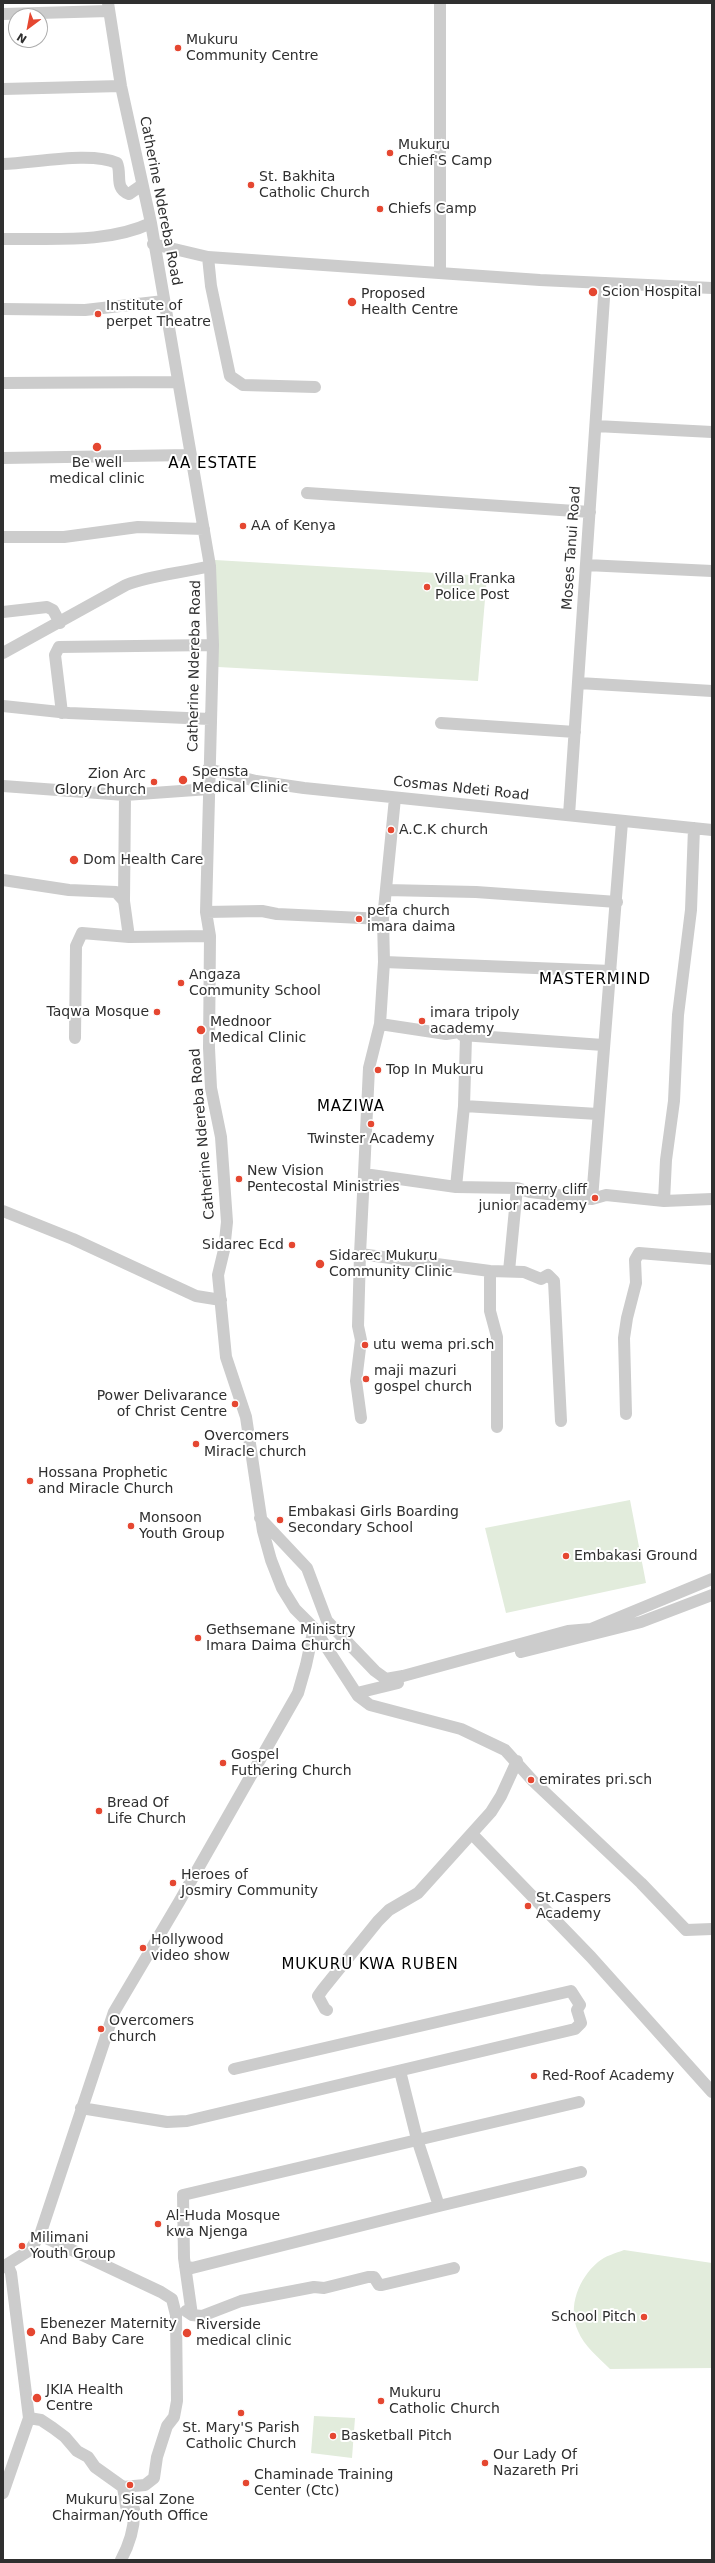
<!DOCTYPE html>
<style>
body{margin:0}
#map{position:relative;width:715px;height:2563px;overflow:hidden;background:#fff;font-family:"DejaVu Sans",sans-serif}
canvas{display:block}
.frame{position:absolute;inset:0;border:4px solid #2f2f2f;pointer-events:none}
.north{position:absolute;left:8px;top:8px;width:40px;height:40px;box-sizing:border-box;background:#fff;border:1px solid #acacac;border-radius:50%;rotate:212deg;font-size:11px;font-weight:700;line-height:16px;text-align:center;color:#2f2f2f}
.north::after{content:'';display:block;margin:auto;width:14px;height:18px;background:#e54731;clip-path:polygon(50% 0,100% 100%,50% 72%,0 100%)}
</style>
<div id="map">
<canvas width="715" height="2563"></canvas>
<div class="frame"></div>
<div class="north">N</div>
</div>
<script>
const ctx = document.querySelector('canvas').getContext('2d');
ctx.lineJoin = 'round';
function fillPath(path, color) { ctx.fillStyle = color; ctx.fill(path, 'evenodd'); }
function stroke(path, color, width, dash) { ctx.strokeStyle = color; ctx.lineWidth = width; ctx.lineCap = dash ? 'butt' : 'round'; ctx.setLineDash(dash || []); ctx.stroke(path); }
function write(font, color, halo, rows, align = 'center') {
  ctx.font = font + ' "DejaVu Sans",sans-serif'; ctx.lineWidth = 4; ctx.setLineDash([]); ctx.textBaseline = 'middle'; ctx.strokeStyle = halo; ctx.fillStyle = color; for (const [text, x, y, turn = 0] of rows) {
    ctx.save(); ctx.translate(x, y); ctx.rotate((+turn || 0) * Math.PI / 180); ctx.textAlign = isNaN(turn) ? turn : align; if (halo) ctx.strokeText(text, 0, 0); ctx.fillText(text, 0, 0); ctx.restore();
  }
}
fillPath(new Path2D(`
 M215 560 487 576 478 681 218 667Z
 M630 1500 646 1583 506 1613 485 1528Z
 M624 2250 712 2263V2368L610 2369C599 2358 584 2346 578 2331 567 2307 579 2278 598 2262 605 2256 616 2253 624 2250Z
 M314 2416 355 2418 352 2458 311 2453Z`), '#e2ecdc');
stroke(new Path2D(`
 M108 3 121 86 151 223 210 566 213 645 206 912 210 936 209 1048 211 1088 221 1137 227 1222 224 1250 218 1275 226 1357 246 1417 263 1531 271 1560 282 1588 295 1609 314 1628 358 1696 370 1705 461 1729 505 1750 533 1781 641 1883 686 1930 712 1929
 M440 3V272
 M3 14 109 11
 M3 89 121 86
 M3 164C35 163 91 151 117 163 122 174 114 189 129 194L142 185
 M3 239C51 238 107 244 151 223
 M153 244 208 257 540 280 712 288
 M208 257 211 286 230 376 243 385 315 387
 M3 309 85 310 164 301
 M3 383 177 382
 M596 426 712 432
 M3 458 190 455
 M307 493 590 512
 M3 537H64L138 527 204 529
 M586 565 712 571
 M3 612 47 607 53 610 60 623
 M3 653 126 585C152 575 183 573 210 566
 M579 683 712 691
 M3 706 69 713 210 719
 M62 713 55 655 59 647 213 645
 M441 723 575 732
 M208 769 256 781 304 788 712 830
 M3 786 125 795 209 789
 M395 798 383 919 384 962 380 1024 369 1068 364 1174 456 1187 517 1188 530 1192 592 1199 606 1195 664 1201 712 1199
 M569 815 605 283
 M3 880 69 890 116 892 124 901 129 937 210 936
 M386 890 476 892 617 902
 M124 901 125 795
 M206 912 262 911 277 914 383 919
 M384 962 611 971
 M380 1024 446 1034 459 1032 466 1037 464 1106 598 1114
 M462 1035 603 1045
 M75 1038 76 946 82 933 129 937
 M364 1174 360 1254 490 1271 524 1272 541 1279 548 1275 554 1281 561 1421
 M456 1187 464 1106
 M592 1199 622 822
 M664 1201 666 1160 674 1101 678 1015 691 910 694 828
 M3 1211 73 1239 196 1296 221 1300
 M360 1254 358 1326 361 1340 356 1381 361 1418
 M490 1271V1311L497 1337V1427
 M509 1271 517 1188
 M626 1414 624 1338 627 1318 636 1283 635 1260 639 1253 712 1259
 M260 1518 307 1568 327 1621 375 1671 386 1679 403 1676 568 1631 591 1629 712 1579
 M521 1652 641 1622 712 1595
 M357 1693 398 1683
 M472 1834 591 1957 712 2092
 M327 2010 325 2009 318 1996 323 1989 378 1921 389 1910 418 1893 491 1812 501 1796 517 1761
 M81 2108 167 2122 187 2121 575 2029 581 2023 577 2010 580 2005 571 1991 234 2069
 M439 2206 581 2172
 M185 2266 192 2268 439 2206 417 2139 400 2071
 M3 2267 30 2250 40 2235 114 2012 179 1902 298 1693 306 1665 314 1628
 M186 2311 192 2315 202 2316 241 2301 314 2287 324 2288 368 2277H374L379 2285H382L454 2268
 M192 2315 184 2258 183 2195 579 2102
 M29 2418 41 2420 53 2428 65 2437 77 2451 88 2457 95 2467 123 2487 145 2485 154 2478 157 2457 167 2426 174 2417 177 2401 176 2315 172 2299 161 2292 40 2235
 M3 2493 29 2418 11 2273 8 2266
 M121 2560C129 2545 135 2526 134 2509L126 2506 123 2487`), '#ccc', 12);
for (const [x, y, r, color] of [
 [178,48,4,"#e54731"],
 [390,153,4,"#e54731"],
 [251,185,4,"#e54731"],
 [380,209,4,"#e54731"],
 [593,292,5,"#e54731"],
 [352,302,5,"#e54731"],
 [98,314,4,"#e54731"],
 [97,447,5,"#e54731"],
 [243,526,4,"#e54731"],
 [427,587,4,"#e54731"],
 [183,780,5,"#e54731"],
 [154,782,4,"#e54731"],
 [391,830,4,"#e54731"],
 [74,860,5,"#e54731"],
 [359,919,4,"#e54731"],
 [181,983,4,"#e54731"],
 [157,1012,4,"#e54731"],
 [422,1021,4,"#e54731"],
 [201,1030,5,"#e54731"],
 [378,1070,4,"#e54731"],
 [371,1124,4,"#e54731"],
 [239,1179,4,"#e54731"],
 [595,1198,4,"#e54731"],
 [292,1245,4,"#e54731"],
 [320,1264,5,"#e54731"],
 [365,1345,4,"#e54731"],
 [366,1379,4,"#e54731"],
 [235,1404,4,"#e54731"],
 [196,1444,4,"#e54731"],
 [30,1481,4,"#e54731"],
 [280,1520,4,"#e54731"],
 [131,1526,4,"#e54731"],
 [566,1556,4,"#e54731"],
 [198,1638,4,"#e54731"],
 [223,1763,4,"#e54731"],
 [531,1780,4,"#e54731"],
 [99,1811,4,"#e54731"],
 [173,1883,4,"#e54731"],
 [528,1906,4,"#e54731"],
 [143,1948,4,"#e54731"],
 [101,2029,4,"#e54731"],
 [534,2076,4,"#e54731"],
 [158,2224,4,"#e54731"],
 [22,2246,4,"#e54731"],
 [644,2317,4,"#e54731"],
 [31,2332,5,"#e54731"],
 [187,2333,5,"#e54731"],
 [37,2398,5,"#e54731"],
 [381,2401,4,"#e54731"],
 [241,2413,4,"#e54731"],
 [333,2436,4,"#e54731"],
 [485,2463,4,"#e54731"],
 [246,2483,4,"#e54731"],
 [130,2485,4,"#e54731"]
]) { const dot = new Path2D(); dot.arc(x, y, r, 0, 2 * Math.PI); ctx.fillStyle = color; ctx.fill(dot); stroke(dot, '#fff', 1.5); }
write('14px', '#2f2f2f', '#fff', [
 ["Mukuru",186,40],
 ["Community Centre",186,56],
 ["Mukuru",398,145],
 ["Chief'S Camp",398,161],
 ["St. Bakhita",259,177],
 ["Catholic Church",259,193],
 ["Chiefs Camp",388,209],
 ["Scion Hospital",602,292],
 ["Proposed",361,294],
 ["Health Centre",361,310],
 ["Institute of",106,306],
 ["perpet Theatre",106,322],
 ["Be well",97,463,"center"],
 ["medical clinic",97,479,"center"],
 ["AA of Kenya",251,526],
 ["Villa Franka",435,579],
 ["Police Post",435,595],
 ["Spensta",192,772],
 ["Medical Clinic",192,788],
 ["Zion Arc",146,774,"right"],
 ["Glory Church",146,790,"right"],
 ["A.C.K church",399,830],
 ["Dom Health Care",83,860],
 ["pefa church",367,911],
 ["imara daima",367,927],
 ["Angaza",189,975],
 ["Community School",189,991],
 ["Taqwa Mosque",149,1012,"right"],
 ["imara tripoly",430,1013],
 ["academy",430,1029],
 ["Mednoor",210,1022],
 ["Medical Clinic",210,1038],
 ["Top In Mukuru",386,1070],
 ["Twinster Academy",371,1139,"center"],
 ["New Vision",247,1171],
 ["Pentecostal Ministries",247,1187],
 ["merry cliff",587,1190,"right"],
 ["junior academy",587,1206,"right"],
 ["Sidarec Ecd",284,1245,"right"],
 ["Sidarec Mukuru",329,1256],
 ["Community Clinic",329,1272],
 ["utu wema pri.sch",373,1345],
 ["maji mazuri",374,1371],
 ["gospel church",374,1387],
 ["Power Delivarance",227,1396,"right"],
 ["of Christ Centre",227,1412,"right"],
 ["Overcomers",204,1436],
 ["Miracle church",204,1452],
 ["Hossana Prophetic",38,1473],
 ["and Miracle Church",38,1489],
 ["Embakasi Girls Boarding",288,1512],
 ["Secondary School",288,1528],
 ["Monsoon",139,1518],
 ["Youth Group",139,1534],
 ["Embakasi Ground",574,1556],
 ["Gethsemane Ministry",206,1630],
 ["Imara Daima Church",206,1646],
 ["Gospel",231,1755],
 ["Futhering Church",231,1771],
 ["emirates pri.sch",539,1780],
 ["Bread Of",107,1803],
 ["Life Church",107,1819],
 ["Heroes of",181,1875],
 ["Josmiry Community",181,1891],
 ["St.Caspers",536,1898],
 ["Academy",536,1914],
 ["Hollywood",151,1940],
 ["video show",151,1956],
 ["Overcomers",109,2021],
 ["church",109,2037],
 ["Red-Roof Academy",542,2076],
 ["Al-Huda Mosque",166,2216],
 ["kwa Njenga",166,2232],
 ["Milimani",30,2238],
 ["Youth Group",30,2254],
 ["School Pitch",636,2317,"right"],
 ["Ebenezer Maternity",40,2324],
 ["And Baby Care",40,2340],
 ["Riverside",196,2325],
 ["medical clinic",196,2341],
 ["JKIA Health",46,2390],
 ["Centre",46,2406],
 ["Mukuru",389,2393],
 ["Catholic Church",389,2409],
 ["St. Mary'S Parish",241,2428,"center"],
 ["Catholic Church",241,2444,"center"],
 ["Basketball Pitch",341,2436],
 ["Our Lady Of",493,2455],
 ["Nazareth Pri",493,2471],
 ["Chaminade Training",254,2475],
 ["Center (Ctc)",254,2491],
 ["Mukuru Sisal Zone",130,2500,"center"],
 ["Chairman/Youth Office",130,2516,"center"]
], 'left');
write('14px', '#2f2f2f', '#fff', [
 ["Catherine Ndereba Road",160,201,79],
 ["Moses Tanui Road",572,548,-86],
 ["Catherine Ndereba Road",195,666,-89],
 ["Cosmas Ndeti Road",461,789,6],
 ["Catherine Ndereba Road",203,1134,-95]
]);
ctx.letterSpacing = '1px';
write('15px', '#000', '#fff', [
 ["AA ESTATE",213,464],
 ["MASTERMIND",595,980],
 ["MAZIWA",351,1107],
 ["MUKURU KWA RUBEN",370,1965]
]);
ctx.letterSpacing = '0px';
</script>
